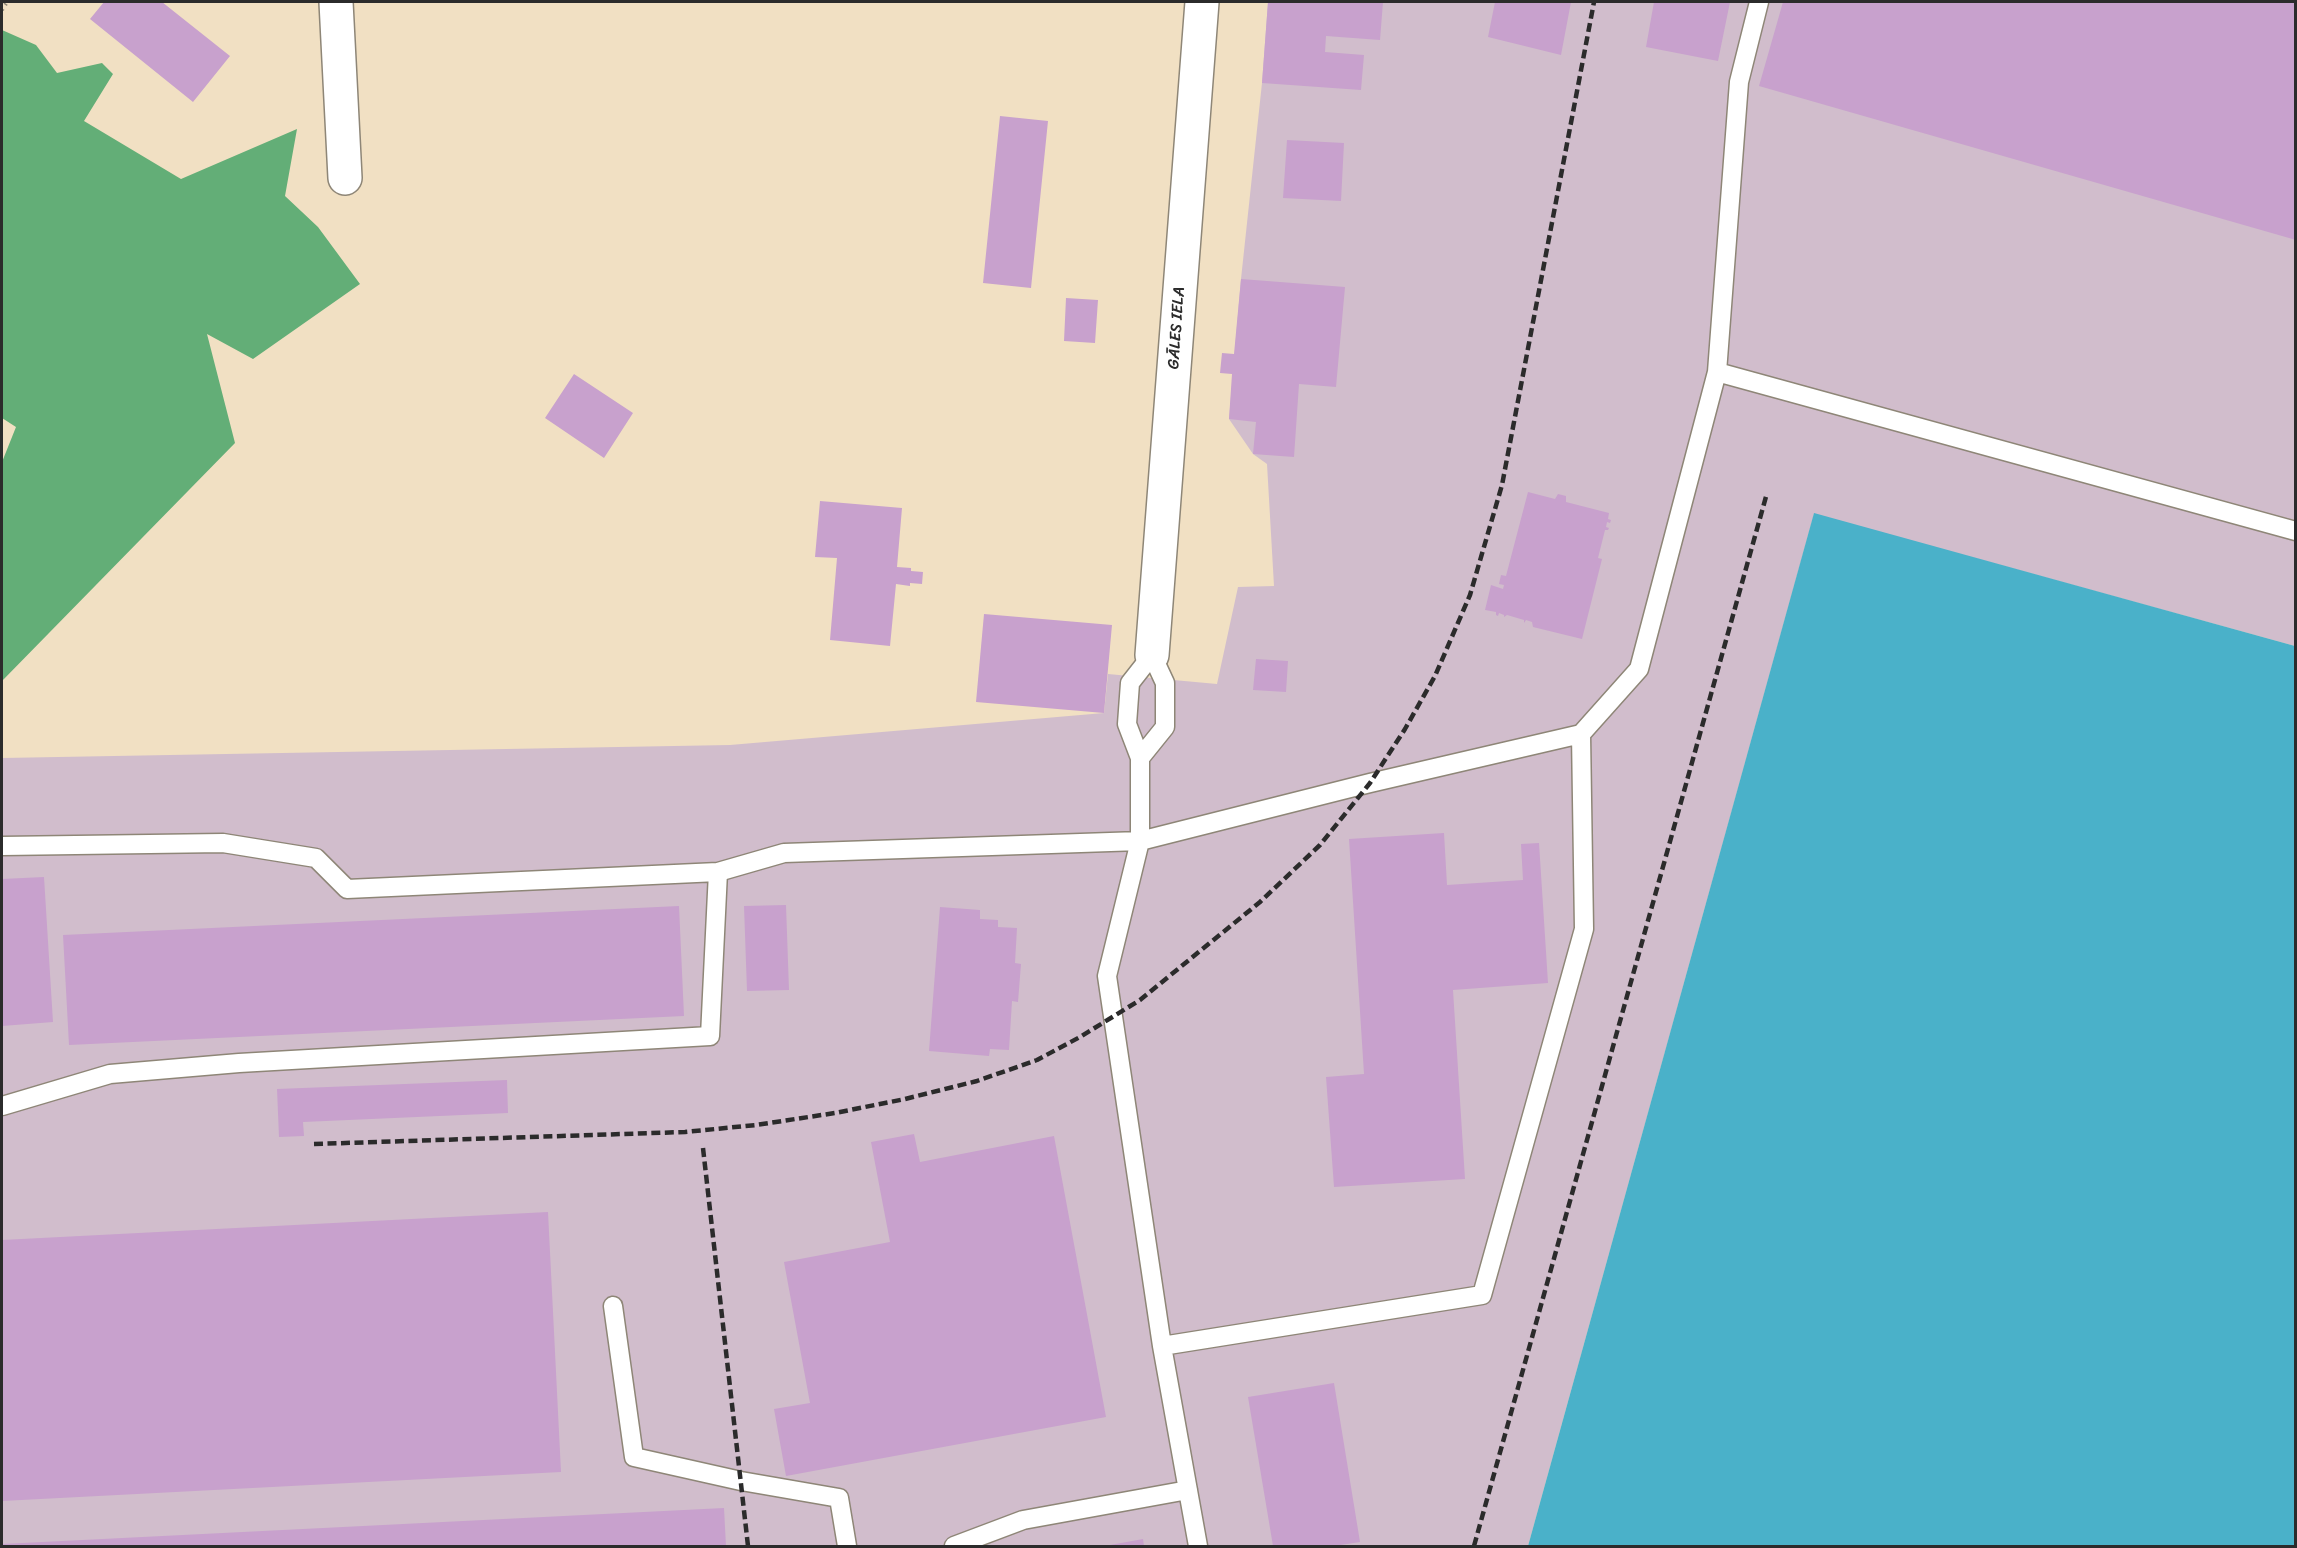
<!DOCTYPE html>
<meta charset="utf-8">
<style>
body{margin:0}
#map{position:relative;width:2297px;height:1548px;overflow:hidden;background:#f1e0c3;font-family:Sriracha,sans-serif}
canvas{display:block}
.frame{position:absolute;inset:0;border:3px solid #2b2b2b;pointer-events:none}
</style>
<div id="map">
<canvas width="2297" height="1548"></canvas>
<div class="frame"></div>
</div>
<script>
const ctx = document.querySelector('canvas').getContext('2d');
ctx.lineJoin = 'round';
function fillPath(path, color) { ctx.fillStyle = color; ctx.fill(path, 'evenodd'); }
function stroke(path, color, width, dash) { ctx.strokeStyle = color; ctx.lineWidth = width; ctx.lineCap = dash ? 'butt' : 'round'; ctx.setLineDash(dash || []); ctx.stroke(path); }
function write(font, color, halo, rows, align = 'center') {
  ctx.font = font + ' Sriracha,sans-serif'; ctx.lineWidth = 6; ctx.setLineDash([]); ctx.textBaseline = 'middle'; ctx.strokeStyle = halo; ctx.fillStyle = color; for (const [text, x, y, turn = 0] of rows) {
    ctx.save(); ctx.translate(x, y); ctx.rotate((+turn || 0) * Math.PI / 180); ctx.textAlign = isNaN(turn) ? turn : align; if (halo) ctx.strokeText(text, 0, 0); ctx.fillText(text, 0, 0); ctx.restore();
  }
}
fillPath(new Path2D(`
 M1268 2H2295V646L1814 514 1528 1546H2V758L730 745 1104 713 1108 674 1217 684 1238 587 1274 586 1267 464 1253 454 1229 419 1241 279 1262 83Z`), '#d1bdcc');
fillPath(new Path2D(`
 M2 30 36 45 57 73 102 63 113 74 84 121 181 179 297 129 285 196 318 227 360 284 253 359 207 334 235 443 2 681V462L16 427 2 418Z`), '#63ae77');
fillPath(new Path2D(`
 M1814 513 2295 646V1546H1528Z`), '#4ab1c9');
fillPath(new Path2D(`
 M104 2H162L230 56 193 102 90 19Z
 M1268 2H1383L1380 40 1326 36 1325 52 1364 55 1361 90 1262 83Z
 M1495 2H1571L1561 55 1488 37Z
 M1654 2H1730L1718 61 1646 47Z
 M1783 2H2296V240L1759 86Z
 M1000 116 1048 121 1031 288 983 283Z
 M1287 140 1344 143 1341 201 1283 198Z
 M1241 279 1345 287 1336 387 1299 384 1294 457 1253 454 1256 422 1229 419 1232 374 1220 373 1222 353 1234 354Z
 M1066 298 1098 300 1095 343 1064 341Z
 M574 374 633 413 604 458 545 418Z
 M1528 492 1555 499 1558 494 1566 496V502L1609 513 1608 519 1611 520 1610 523 1607 522 1606 527 1609 528 1608 530H1605L1598 558 1602 559 1582 639 1533 627 1532 622 1526 620 1524 623V620L1507 615 1504 617V615L1499 613 1498 616 1496 615V612L1485 610 1491 585 1503 589 1504 585 1499 584 1501 575 1506 576Z
 M820 501 902 508 897 567 911 568V571L923 572 922 584 910 583V586L896 584 890 646 830 640 837 558 815 557Z
 M984 614 1112 625 1104 713 976 702Z
 M1256 659 1288 661 1286 692 1253 690Z
 M1444 833 1447 885 1523 880 1521 844 1539 843 1548 983 1453 990 1465 1179 1334 1187 1326 1077 1364 1074 1349 839Z
 M44 877 53 1022 2 1026V879Z
 M786 905 789 990 747 991 744 906Z
 M679 906 684 1016 69 1045 63 935Z
 M940 907 980 910V919L998 920V927L1017 928 1015 963 1021 964 1018 1002 1012 1001 1009 1050 990 1049 989 1056 929 1051Z
 M507 1080 508 1113 303 1122 304 1136 279 1137 277 1089Z
 M914 1134 920 1162 1054 1136 1106 1417 786 1476 774 1409 810 1403 784 1262 890 1242 871 1142Z
 M548 1212 561 1472 2 1501V1240Z
 M1334 1383 1360 1542 1334 1546H1273L1248 1397Z
 M724 1508 726 1546H2V1544Z
 M1143 1539 1144 1546H1110V1545Z`), '#c8a1cd');
const lane = new Path2D(`
 M1717 372 1739 82 1759 2
 M2 846 223 843 316 858 347 889 718 872 784 853 1140 841V758L1127 724 1130 683 1152 655 1165 683V727L1140 758
 M2 1106 110 1074 239 1063 710 1036 718 872
 M613 1306 634 1457 741 1481 839 1498 847 1546
 M1162 1346 1482 1295 1584 929 1581 734
 M954 1546 1023 1520 1188 1490
 M1198 1546 1162 1346 1107 976 1140 841 1370 783 1581 734 1639 669 1717 372 2296 531`);
const street = new Path2D(`
 M336 2 345 178
 M1152 655 1202 2`);
stroke(lane, '#8e8677', 21);
stroke(street, '#8e8677', 36);
stroke(new Path2D(`
 M2 10 7 2`), '#8e8677', 4, [1.5, 4.5]);
stroke(lane, '#fff', 18);
stroke(street, '#fff', 33);
stroke(new Path2D(`
 M314 1144 685 1132 756 1125 835 1113 905 1099 977 1081 1037 1060 1080 1037 1140 1000 1260 902 1320 845 1370 783 1405 729 1435 676 1470 595 1502 485 1594 2
 M703 1148 748 1546
 M1474 1546 1767 493`), '#2b2b2b', 4.5, [9, 4.5]);
write('16px', '#2b2b2b', '#fff', [
 ["GĀLES IELA",1177,328,-86]
]);
</script>
